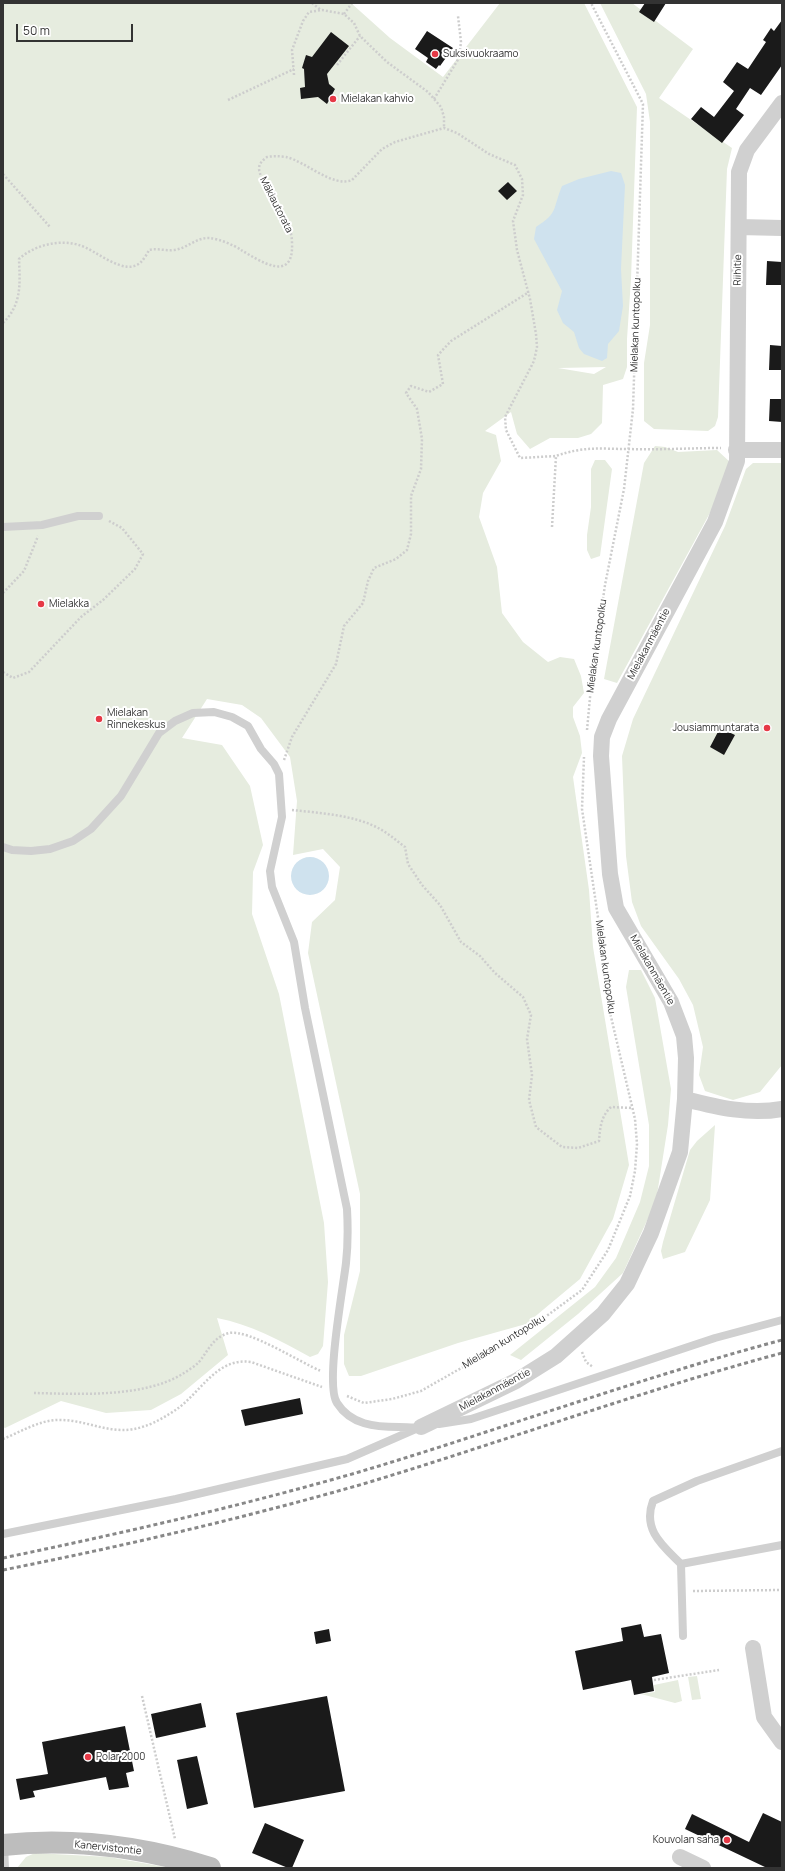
<!DOCTYPE html>
<meta charset="utf-8">
<style>
body{margin:0}
#map{position:relative;width:785px;height:1871px;overflow:hidden;background:#fff;font-family:Manrope,sans-serif}
canvas{display:block}
.frame{position:absolute;inset:0;border:4px solid #333;pointer-events:none}
.scale{position:absolute;left:16px;top:24px;width:117px;height:18px;box-sizing:border-box;border:2px solid #333;border-top:0;padding-left:5px;font-size:12px;line-height:14px;white-space:nowrap;color:#333;-webkit-text-stroke:3px #fff;paint-order:stroke}
</style>
<div id="map">
<canvas width="785" height="1871"></canvas>
<div class="frame"></div>
<div class="scale">50 m</div>
</div>
<script>
const ctx = document.querySelector('canvas').getContext('2d');
ctx.lineJoin = 'round';
function fillPath(path, color) { ctx.fillStyle = color; ctx.fill(path, 'evenodd'); }
function stroke(path, color, width, dash) { ctx.strokeStyle = color; ctx.lineWidth = width; ctx.lineCap = dash ? 'butt' : 'round'; ctx.setLineDash(dash || []); ctx.stroke(path); }
function write(font, color, halo, rows, align = 'center') {
  ctx.font = font + ' Manrope,sans-serif'; ctx.lineWidth = 4; ctx.setLineDash([]); ctx.textBaseline = 'middle'; ctx.strokeStyle = halo; ctx.fillStyle = color; for (const [text, x, y, turn = 0] of rows) {
    ctx.save(); ctx.translate(x, y); ctx.rotate((+turn || 0) * Math.PI / 180); ctx.textAlign = isNaN(turn) ? turn : align; if (halo) ctx.strokeText(text, 0, 0); ctx.fillText(text, 0, 0); ctx.restore();
  }
}
fillPath(new Path2D(`
 M3 3H351L390 38 443 77 500 3H584L637 107 631 279 627 339V367L623 379 603 385 602 423 591 434 578 438H550L530 449 517 434 511 412 485 431 496 435 501 461 483 493 479 517 497 567 502 613 523 642 548 662 560 657 574 659 581 676 584 693 573 707V717L580 736 582 753 573 777 589 890 593 947 629 1165 613 1219 580 1279 526 1324 458 1343 361 1376H349L344 1364V1335L360 1271V1194L308 953 312 922 335 900 340 867 323 849 293 855 297 801 290 757 261 718 242 705 207 699 182 738 222 745 250 786 263 845 253 872 252 914 279 994 324 1223 328 1282 323 1346 318 1354 310 1357C281 1341 250 1324 217 1318L228 1355 181 1394 151 1410 106 1413 61 1401 5 1428 3 1427ZM606 367 594 374 558 368H559Z
 M600 3H632L693 49 659 98 732 148 727 169 718 417 715 426 708 431 654 429 644 421V363L650 325V122L646 94Z
 M655 446 665 447 678 452 717 450 731 463 717 500 617 683 604 679 644 463Z
 M595 460H605L612 469 600 556 591 559 587 550V535L591 507V469Z
 M753 463H782V1065L760 1092 733 1100 705 1091 699 1075 703 1047 693 1005 679 979 641 926 632 902 626 856 622 756 633 719 725 526 746 469Z
 M629 970H641L655 998 671 1089 668 1125 656 1201 623 1273 578 1314 521 1360 510 1355 595 1287 616 1258 640 1202 649 1166V1125L626 987Z
 M715 1125 710 1200 685 1252 663 1259 661 1251 663 1242 690 1150 697 1141Z
 M697 1676 701 1699 692 1700 688 1677Z
 M678 1680 682 1701 675 1703 641 1694 655 1692 654 1685Z
 M35 1853 109 1857 171 1868H17L26 1857Z`), '#e6ecdf');
fillPath(new Path2D(`
 M611 171 621 173 625 185 621 269 623 306 619 331 608 344 607 358 602 361 584 354 579 348 574 332 563 323 557 310 562 291 534 239 536 227C559 212 552 210 562 186L579 179Z
 M291 876a19 19 0 1 1 38 0a19 19 0 1 1-38 0Z`), '#cfe2ee');
fillPath(new Path2D(`
 M645 3H666L654 22 639 12Z
 M782 20V65L761 95 750 88 736 109 744 115 722 143 691 119 701 107 714 117 734 91 723 82 737 62 748 69 766 42 763 40 771 28 774 31Z
 M427 31 453 48 440 66 439 65 436 69 426 62 428 58 415 49Z
 M331 32 349 46 327 74 329 84 335 89 327 104 318 97 301 99 300 88 305 87 304 69 302 68 306 55 312 57Z
 M508 182 517 191 507 200 498 191Z
 M767 261 782 262V285H766Z
 M770 345 782 346V370H769Z
 M770 399H782V422L769 421Z
 M720 728 735 735 724 755 710 747Z
 M300 1398 303 1414 245 1426 241 1410Z
 M641 1624 644 1637 661 1634 669 1673 652 1677 654 1691 634 1695 631 1680 583 1690 575 1651 623 1641 621 1628Z
 M329 1629 331 1641 316 1644 314 1632Z
 M327 1696 345 1791 254 1808 236 1713Z
 M201 1703 206 1727 156 1738 151 1714Z
 M125 1726 134 1771 126 1773 129 1787 109 1790 106 1777 33 1791 35 1797 20 1800 16 1779 48 1774 42 1742Z
 M197 1756 208 1804 187 1809 177 1760Z
 M763 1813 782 1822V1868H767L685 1829 692 1814 749 1842Z
 M265 1823 304 1840 292 1868H288L252 1853Z`), '#1a1a1a');
stroke(new Path2D(`
 M312 3 321 10
 M344 14 352 3
 M337 65 360 36
 M294 75 292 50 303 21 309 12 322 10 344 14 354 23 360 36 387 62 428 92 441 107 444 117V128
 M434 99 459 58 461 42 458 16
 M228 100 294 69
 M3 174 50 227
 M3 323C22 304 20 284 19 259 34 245 60 239 79 245 95 249 125 278 141 262 144 259 147 254 149 250 158 248 165 251 173 250 187 249 196 237 210 238 219 239 234 245 241 250 260 261 294 284 292 243 292 223 277 205 268 188 264 182 260 176 259 169 259 163 263 160 267 157 273 156 279 156 286 157 305 161 333 188 352 180L382 149 395 142 444 128 457 133 489 154 515 165 522 179 523 195 513 221 517 250 530 299 536 334 537 347 534 361 505 417 506 430 520 458 556 456
 M552 527 556 456C584 446 600 449 629 449 659 450 690 448 721 448
 M3 593 24 571 38 536
 M3 672 13 678 29 672 81 617 103 600 135 569 143 554 122 528 109 521
 M587 730 592 676 605 585 624 489 633 409 643 104 591 3
 M284 760 292 737 336 664 344 626 363 603 368 581 374 568 396 559 407 550 411 534V496L421 469 422 439 417 409 406 393 411 386 429 392 443 384 438 355 451 341 529 292
 M292 810C320 813 355 815 380 829 389 834 397 841 405 847L408 864 422 885 440 905 461 942 480 956 495 973 523 997 531 1015 527 1039 532 1075 529 1100 536 1127 562 1147 578 1148 599 1141C600 1128 601 1116 611 1107L632 1108
 M582 1352 586 1362 593 1367
 M34 1393C80 1394 145 1398 184 1373 189 1370 195 1366 199 1362 208 1351 213 1337 229 1333 249 1329 301 1363 321 1371
 M347 1396 364 1403 392 1399 421 1391 526 1331 582 1290 608 1250 630 1196 635 1171 637 1144 635 1119 608 1004 599 924 582 809 584 757
 M3 1439C20 1432 40 1420 58 1420 88 1419 113 1438 145 1426 155 1423 168 1415 177 1409 201 1392 217 1357 251 1362L322 1387
 M693 1591 782 1590
 M654 1680 719 1670
 M142 1696 175 1839`), '#cdcdcd', 2.5, [2, 2]);
stroke(new Path2D(`
 M3 527 42 525 78 516H99
 M3 847 12 850 31 851 50 849 73 841 91 829 121 796 159 733 175 721 193 713 214 712 232 717 248 726 261 749 274 764 279 774 282 817 270 871 272 887 294 942 305 1008 347 1209C348 1227 348 1245 346 1263 343 1289 325 1385 337 1403 351 1425 375 1427 399 1427 407 1427 415 1428 423 1427
 M439 1424 471 1419 715 1338 782 1320
 M3 1534 176 1499 347 1459 418 1428
 M681 1564 782 1545
 M683 1636 681 1564C663 1546 642 1530 653 1501L697 1481 782 1451
 M4 1846 5 1868`), '#d0d0d0', 8);
stroke(new Path2D(`
 M739 227 782 228
 M736 450H782
 M685 1099C717 1107 748 1115 782 1109
 M421 1427 516 1381 556 1356 603 1314 627 1284 651 1233 680 1152 685 1099 686 1058 684 1036 671 1002 616 908 610 874 601 756 602 737 609 719 715 522 737 461 739 172 747 150 782 103
 M753 1648 764 1717 782 1742
 M680 1857 703 1868`), '#d0d0d0', 16);
stroke(new Path2D(`
 M3 1845C72 1838 144 1847 210 1868`), '#bdbdbd', 22);
stroke(new Path2D(`
 M3 1558C123 1533 241 1506 359 1472 500 1430 639 1378 782 1340
 M3 1570C124 1546 244 1518 363 1484 503 1442 640 1391 782 1353`), '#888', 3, [4, 3]);
for (const [x, y, r, color] of [
 [435,54,4,"#e63946"],
 [333,99,4,"#e63946"],
 [41,604,4,"#e63946"],
 [99,719,4,"#e63946"],
 [767,728,4,"#e63946"],
 [88,1757,4,"#e63946"],
 [727,1840,4,"#e63946"]
]) { const dot = new Path2D(); dot.arc(x, y, r, 0, 2 * Math.PI); ctx.fillStyle = color; ctx.fill(dot); stroke(dot, '#fff', 1.5); }
write('10px', '#333', '#fff', [
 ["Suksivuokraamo",443,54],
 ["Mielakan kahvio",341,99],
 ["Mielakka",49,604],
 ["Mielakan",107,713],
 ["Rinnekeskus",107,725],
 ["Jousiammuntarata",759,728,"right"],
 ["Polar 2000",96,1757],
 ["Kouvolan saha",719,1840,"right"]
], 'left');
write('10px', '#333', '#fff', [
 ["Mäkiautorata",276,205,63],
 ["Riihitie",738,270,-89],
 ["Mielakan kuntopolku",636,325,-88],
 ["Mielakanmäentie",649,644,-62],
 ["Mielakan kuntopolku",597,646,-82],
 ["Mielakan kuntopolku",605,967,82],
 ["Mielakanmäentie",652,970,60],
 ["Mielakan kuntopolku",504,1342,-31],
 ["Mielakanmäentie",495,1390,-28],
 ["Kanervistontie",108,1848,6]
]);
</script>
